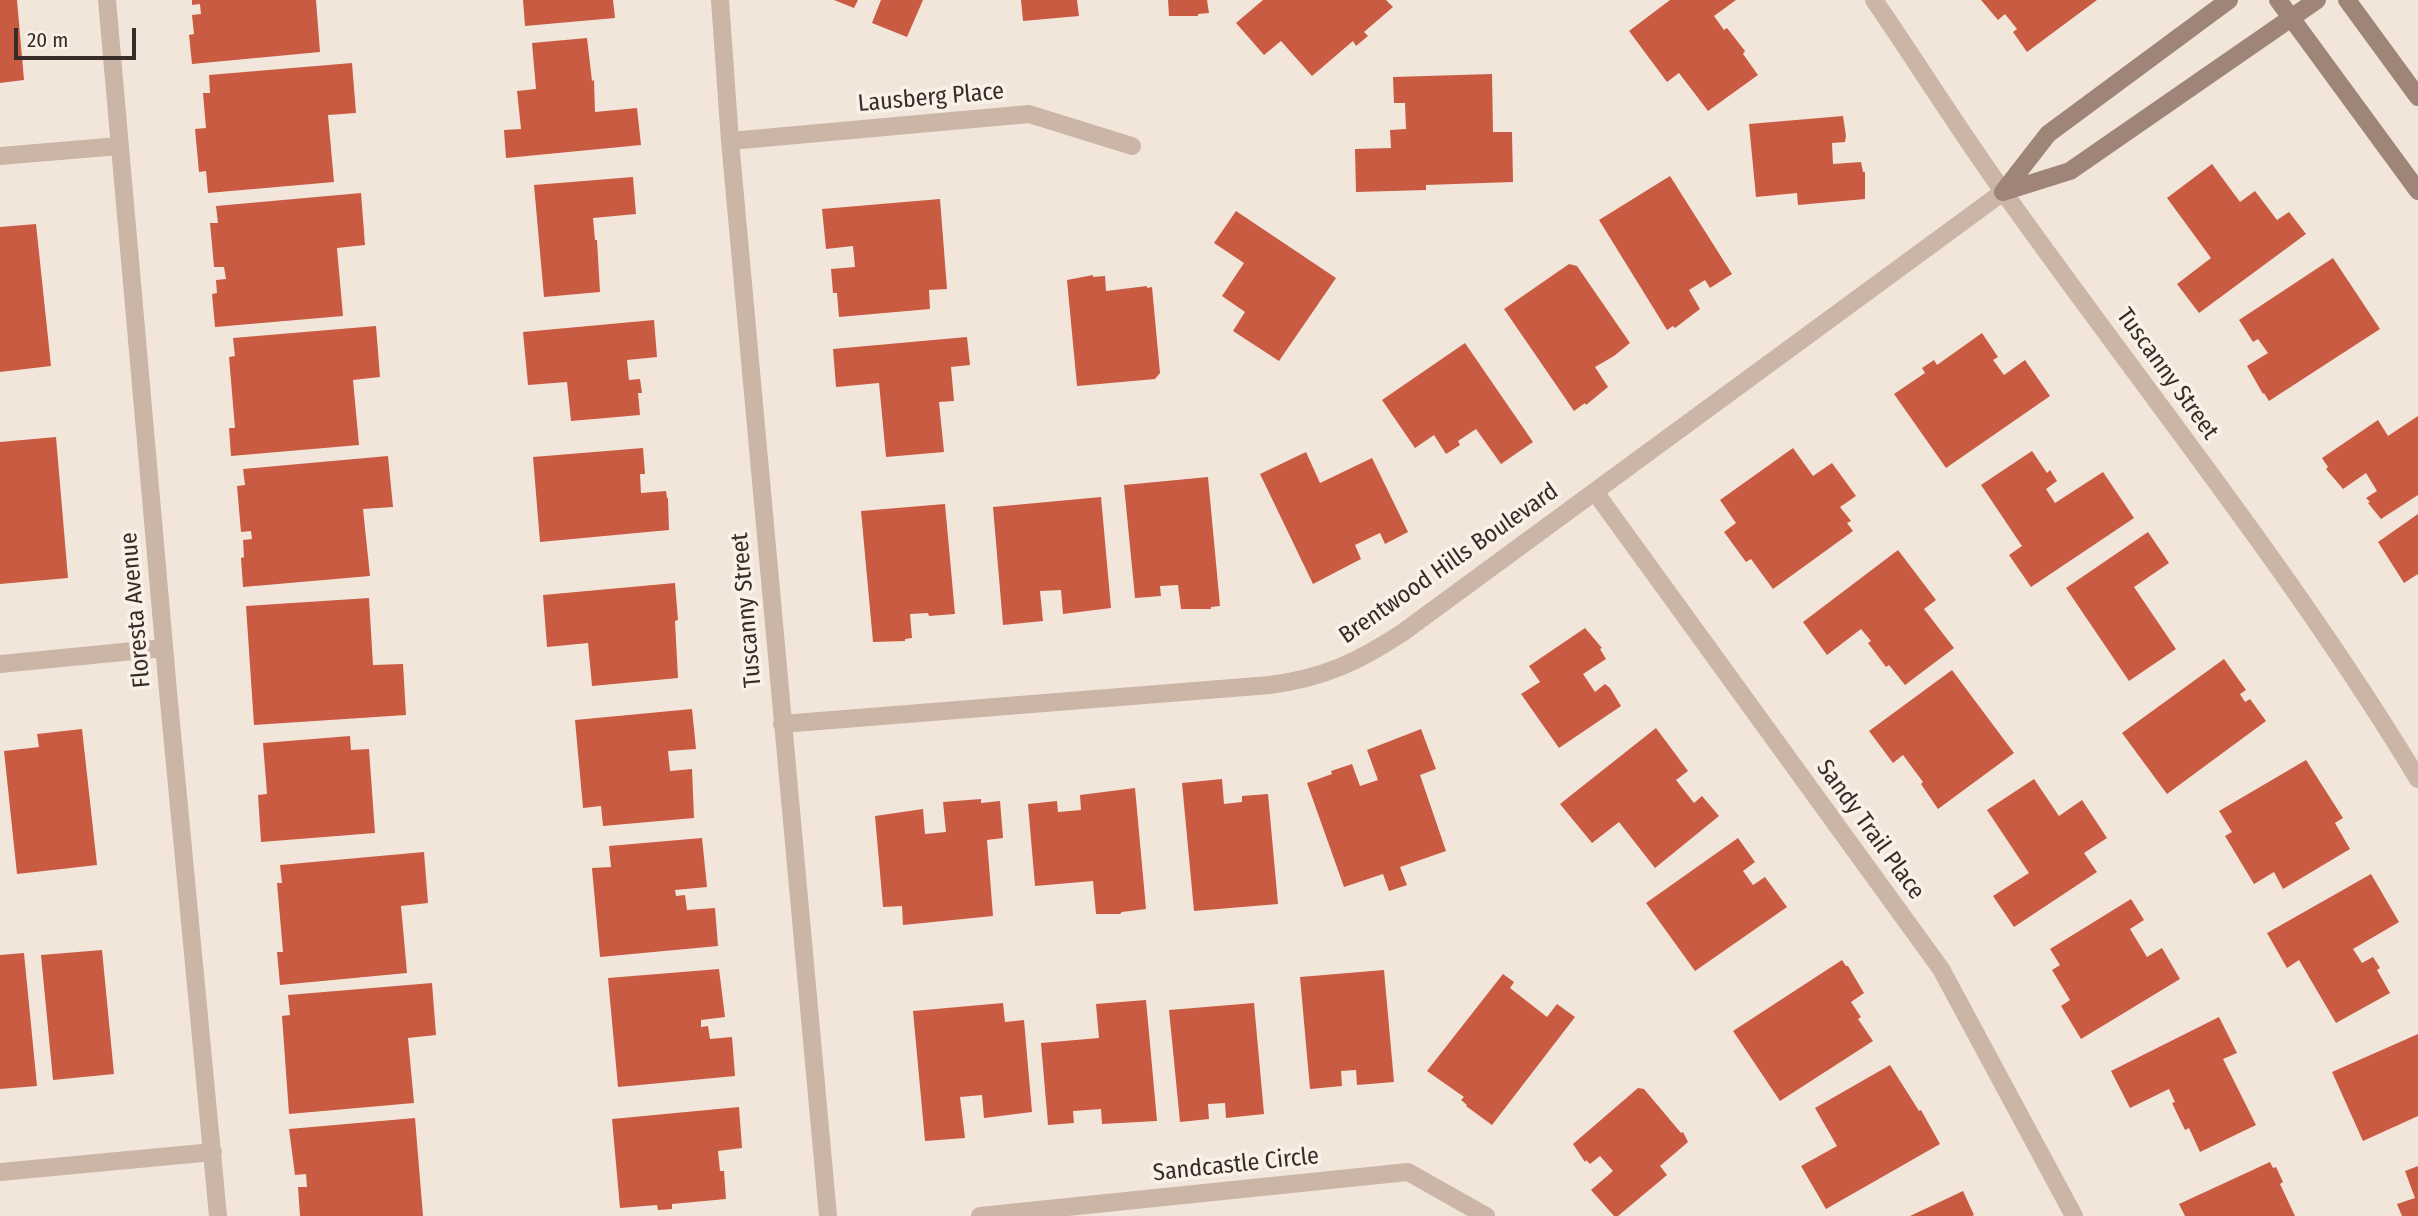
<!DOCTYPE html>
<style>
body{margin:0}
#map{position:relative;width:2418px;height:1216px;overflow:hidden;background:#f2e6db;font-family:"Fira Sans Condensed",sans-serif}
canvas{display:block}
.scale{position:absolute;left:14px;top:28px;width:122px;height:32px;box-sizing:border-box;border:4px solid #372c28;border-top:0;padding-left:9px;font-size:21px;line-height:24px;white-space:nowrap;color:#372c28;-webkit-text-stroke:5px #faf1e8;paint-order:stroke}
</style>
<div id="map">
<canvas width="2418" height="1216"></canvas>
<div class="scale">20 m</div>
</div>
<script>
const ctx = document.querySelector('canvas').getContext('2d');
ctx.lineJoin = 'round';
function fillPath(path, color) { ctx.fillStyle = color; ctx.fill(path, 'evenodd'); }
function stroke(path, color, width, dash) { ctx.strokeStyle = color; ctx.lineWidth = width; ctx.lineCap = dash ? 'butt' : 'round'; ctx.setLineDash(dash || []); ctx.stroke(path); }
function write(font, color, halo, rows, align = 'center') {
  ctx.font = font + ' "Fira Sans Condensed",sans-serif'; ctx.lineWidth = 7; ctx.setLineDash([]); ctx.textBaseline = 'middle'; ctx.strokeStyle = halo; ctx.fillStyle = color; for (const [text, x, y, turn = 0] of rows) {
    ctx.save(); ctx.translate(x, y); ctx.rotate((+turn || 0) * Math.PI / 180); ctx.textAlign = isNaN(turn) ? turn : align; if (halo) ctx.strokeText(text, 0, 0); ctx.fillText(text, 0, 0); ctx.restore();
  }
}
fillPath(new Path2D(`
 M0 0H17L24 80 0 83Z
 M192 0H316L320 52 192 64 189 35 194 34 192 15 201 14 200 4 192 5Z
 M523 0H613L615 18 525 26Z
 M834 0H858L854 8Z
 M881 0H923L907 37 872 23Z
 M1021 0H1077L1079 16 1023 21Z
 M1168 0H1207L1209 13 1198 14V16H1169Z
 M1263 0H1386L1393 7 1364 32 1368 36 1356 46 1353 41 1312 76 1281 41 1264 55 1236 23Z
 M1670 0H1736L1714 16 1724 30 1727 28 1745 51 1743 54 1758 75 1708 111 1679 73 1667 82 1629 31Z
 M1981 0H2097L2027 52 2013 32 2017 29 2005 14 1998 20Z
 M587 38 592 81 594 80 595 112 637 108 641 145 506 158 504 130 521 129 517 91 536 89 532 43Z
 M352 63 356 113 328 115 334 182 208 193 206 171 199 172 195 129 206 128 203 93H210L209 75Z
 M1492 74 1493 132H1512L1513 182 1426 185V190L1356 192 1355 149 1391 148 1390 130 1406 129 1405 103H1394L1393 77Z
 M1843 116 1846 136 1845 142 1832 143 1833 164 1861 162 1863 172H1865V199L1798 205 1797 193 1756 197 1749 124Z
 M2212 164 2240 202 2255 191 2277 220 2289 212 2306 234 2199 313 2177 284 2211 258 2167 198Z
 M1670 176 1732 274 1710 288 1705 280 1689 290 1700 309 1675 328 1673 326 1667 330 1599 220Z
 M633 177 636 214 593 218 595 240H597L600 292 544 297 534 185Z
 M361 193 365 245 337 248 343 316 215 327 212 294 217 293 216 280 226 279 224 267H214L210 223H218L216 206Z
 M940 199 947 289 929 290 930 309 839 317 837 293H833L831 269 855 267 853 246 826 249 822 209Z
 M1236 211 1336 278 1279 361 1233 331 1245 312 1222 296 1244 263 1214 243Z
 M36 224 51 366 0 372V227Z
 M2333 258 2380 329 2269 401 2264 393 2263 394 2247 366 2268 353 2258 339 2253 342 2239 320Z
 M1569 264 1577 266 1630 343 1614 356 1595 367 1608 387 1586 405 1585 403 1574 411 1504 309Z
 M1093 275V277L1105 276 1106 291 1147 286V288L1152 287 1160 373 1155 379 1077 386 1067 280Z
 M654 320 657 357 627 360 629 380 640 379 642 393H638L640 415 571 421 567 382 528 385 523 332Z
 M376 326 380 377 353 380 359 445 231 456 229 428H235L229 357 235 356 233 338Z
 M1982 333 1998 357 1993 360 2004 375 2025 360 2050 396 1946 468 1894 394 1925 373 1922 368 1934 360 1937 365Z
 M967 337 970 365 951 367 954 401 939 402 944 452 886 457 879 383 836 387 833 349Z
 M1465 343 1533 442 1501 464 1476 429 1458 441 1460 445 1446 454 1434 435 1415 448 1382 400Z
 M2418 416V495L2381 519 2368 503 2370 502 2366 498 2377 491 2366 473 2343 489 2326 469 2328 467 2322 458 2378 420 2388 436Z
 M56 437 68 578 0 584V442Z
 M643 448 645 474H640L641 493 666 491 667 498H668L669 530 540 542 533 457Z
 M1793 448 1813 476 1832 463 1856 496 1840 507 1851 521 1847 523 1853 531 1773 589 1751 559 1746 562 1724 532 1736 523 1720 500Z
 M2032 451 2047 473 2050 470 2057 481 2046 489 2055 503 2103 472 2134 518 2031 587 2009 555 2022 546 1981 485Z
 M1306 452 1320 483 1372 458 1408 532 1385 544 1380 533 1355 545 1361 559 1313 584 1260 474Z
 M388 456 393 507 363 509 370 576 243 587 241 558 244 557 243 540 252 539 251 531 241 532 237 486 245 485 243 469Z
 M1208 477 1220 606 1211 607V609H1181L1178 585 1160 586 1161 596 1135 598 1124 485Z
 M1101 497 1111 608 1063 614 1061 590 1040 591 1043 621 1003 625 993 507Z
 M945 504 955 614 929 616 928 613 910 614 912 638 905 639V641L873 642 861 511Z
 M2418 514V574L2404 583 2378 542Z
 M2148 532 2169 563 2134 587 2176 649 2129 681 2066 588Z
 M1898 550 1936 600 1924 609 1954 648 1905 685 1889 665 1886 667 1868 643 1871 641 1861 629 1827 655 1803 622Z
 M675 583 678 620 675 621 678 678 592 686 588 643 547 647 543 595Z
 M369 598 373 665 403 664 406 715 254 725 246 606Z
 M1585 628 1602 648 1600 649 1606 659 1583 674 1595 692 1605 684 1610 688 1621 706 1559 748 1521 694 1540 682 1529 666Z
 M2224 659 2246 690 2240 694 2245 702 2250 699 2266 721 2167 794 2122 733Z
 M1952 670 2014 753 1938 809 1921 784 1923 782 1903 755 1893 763 1869 731Z
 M692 709 696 749 668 751 670 771 692 769 694 818 603 826 601 806 583 808 575 720Z
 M1656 728 1688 771 1676 780 1694 803 1702 796 1719 816 1655 868 1619 822 1592 843 1560 804Z
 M82 729 97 865 17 874 4 751 39 747 37 734Z
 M1421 729 1436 769 1420 775 1446 851 1400 867 1407 885 1389 891 1383 874 1344 887 1307 783 1332 774 1331 771 1352 764 1360 786 1378 780 1367 750Z
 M350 736 351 750 369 749 375 833 261 842 258 795 267 794 263 743Z
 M2306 760 2343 818 2335 823 2350 849 2283 889 2274 872 2254 884 2225 836 2232 832 2219 811Z
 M1222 779 1224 804 1242 802V796L1268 794 1278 904 1194 911 1182 783Z
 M2034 779 2059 816 2082 800 2107 838 2084 853 2097 872 2014 927 1993 896 2029 873 1987 810Z
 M1135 788 1146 909 1122 912 1120 914H1096L1093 881 1035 886 1028 804 1057 801 1058 812 1081 810 1080 795Z
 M981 799V803L1000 801 1003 838 987 840 993 916 903 925 902 906 883 907 875 816 923 809 925 834 946 832 943 802Z
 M702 838 707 887 675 890 676 896 685 895 687 910 715 908 718 946 600 957 592 868 611 867 609 846Z
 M1738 838 1755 862 1743 871 1753 885 1765 877 1787 907 1695 971 1646 903Z
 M424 852 428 903 401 906 407 973 280 985 277 952H283L277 883H282L280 865Z
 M2371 874 2399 922 2353 949 2362 963 2373 957 2380 968 2377 970 2390 993 2336 1023 2299 960 2287 968 2267 933Z
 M2131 899 2144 920 2130 929 2147 957 2162 948 2180 979 2081 1039 2061 1006 2070 1000 2052 970 2060 965 2050 949Z
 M102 950 114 1074 53 1080 41 955Z
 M24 953 37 1086 0 1089V955Z
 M1842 960 1846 966H1848L1864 993 1851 1002 1861 1017 1858 1019 1873 1041 1780 1101 1733 1031Z
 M719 969 725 1017 701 1020V1027L708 1026 710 1039 732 1037 735 1076 618 1087 608 978Z
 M1384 970 1394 1082 1357 1085 1356 1070 1341 1071 1342 1086 1310 1089 1300 977Z
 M1503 974 1514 982 1510 988 1547 1017 1557 1004 1575 1017 1492 1125 1466 1106 1467 1105 1461 1100 1464 1097 1427 1071Z
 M432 983 436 1035 408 1038 414 1103 289 1114 282 1016 290 1015 288 995Z
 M1146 1000 1157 1121 1102 1124 1101 1109 1073 1111 1074 1123 1048 1125 1041 1043 1099 1038 1096 1004Z
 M1003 1003 1005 1022 1024 1020 1032 1112 984 1118 982 1095 960 1097 965 1138 925 1141 913 1011Z
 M1254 1003 1264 1114 1226 1118 1225 1103 1208 1104 1209 1119 1180 1122 1169 1010Z
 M2219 1017 2237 1053 2223 1059 2256 1125 2200 1152 2189 1128 2185 1130 2172 1103 2175 1102 2169 1089 2130 1108 2111 1071Z
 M2418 1034V1116L2363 1141 2332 1072Z
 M1890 1065 1919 1111 1921 1110 1940 1144 1826 1209 1801 1166 1837 1146 1815 1108Z
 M1638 1088 1644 1089 1681 1133 1683 1132 1688 1142 1660 1166 1667 1175 1618 1216H1614L1591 1190 1613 1171 1600 1156 1590 1164 1586 1160 1585 1162 1573 1144Z
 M739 1107 742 1148 718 1151 720 1171H724L726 1199 672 1204V1209L658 1210 657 1205 620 1208 612 1119Z
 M415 1118 423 1216H300L298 1187H307L306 1174 295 1175 289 1129Z
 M2270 1162 2273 1168 2276 1167 2283 1182 2280 1184 2295 1216H2185L2179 1204Z
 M2418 1166V1216H2402L2397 1204 2415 1198 2405 1171Z
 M1963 1191 1974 1215 1972 1216H1910Z`), '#c95b43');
stroke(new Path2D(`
 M107 0 168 691 218 1216
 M720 0 730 141 828 1216
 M1874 0C1918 64 1959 130 2005 194 2143 388 2294 574 2418 779
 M730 141 1029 114 1132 146
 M0 156 119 146
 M1595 492 1941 969 2074 1216
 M0 664 164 648
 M782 724 1270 685C1323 678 1358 662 1402 633L2003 192
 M0 1172 213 1152
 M980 1216 1408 1172 1486 1216`), '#cbb5a7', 18);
stroke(new Path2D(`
 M2278 0 2418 191
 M2347 0 2418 97
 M2003 192 2070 171 2317 0
 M2003 192 2048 134 2229 0`), '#9f8478', 18);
write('24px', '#372c28', '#faf1e8', [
 ["Lausberg Place",931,98,-5],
 ["Tuscanny Street",2167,374,54],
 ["Brentwood Hills Boulevard",1449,564,-35],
 ["Floresta Avenue",136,610,-95],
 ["Tuscanny Street",747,610,-95],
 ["Sandy Trail Place",1870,830,54],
 ["Sandcastle Circle",1236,1165,-6]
]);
</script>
